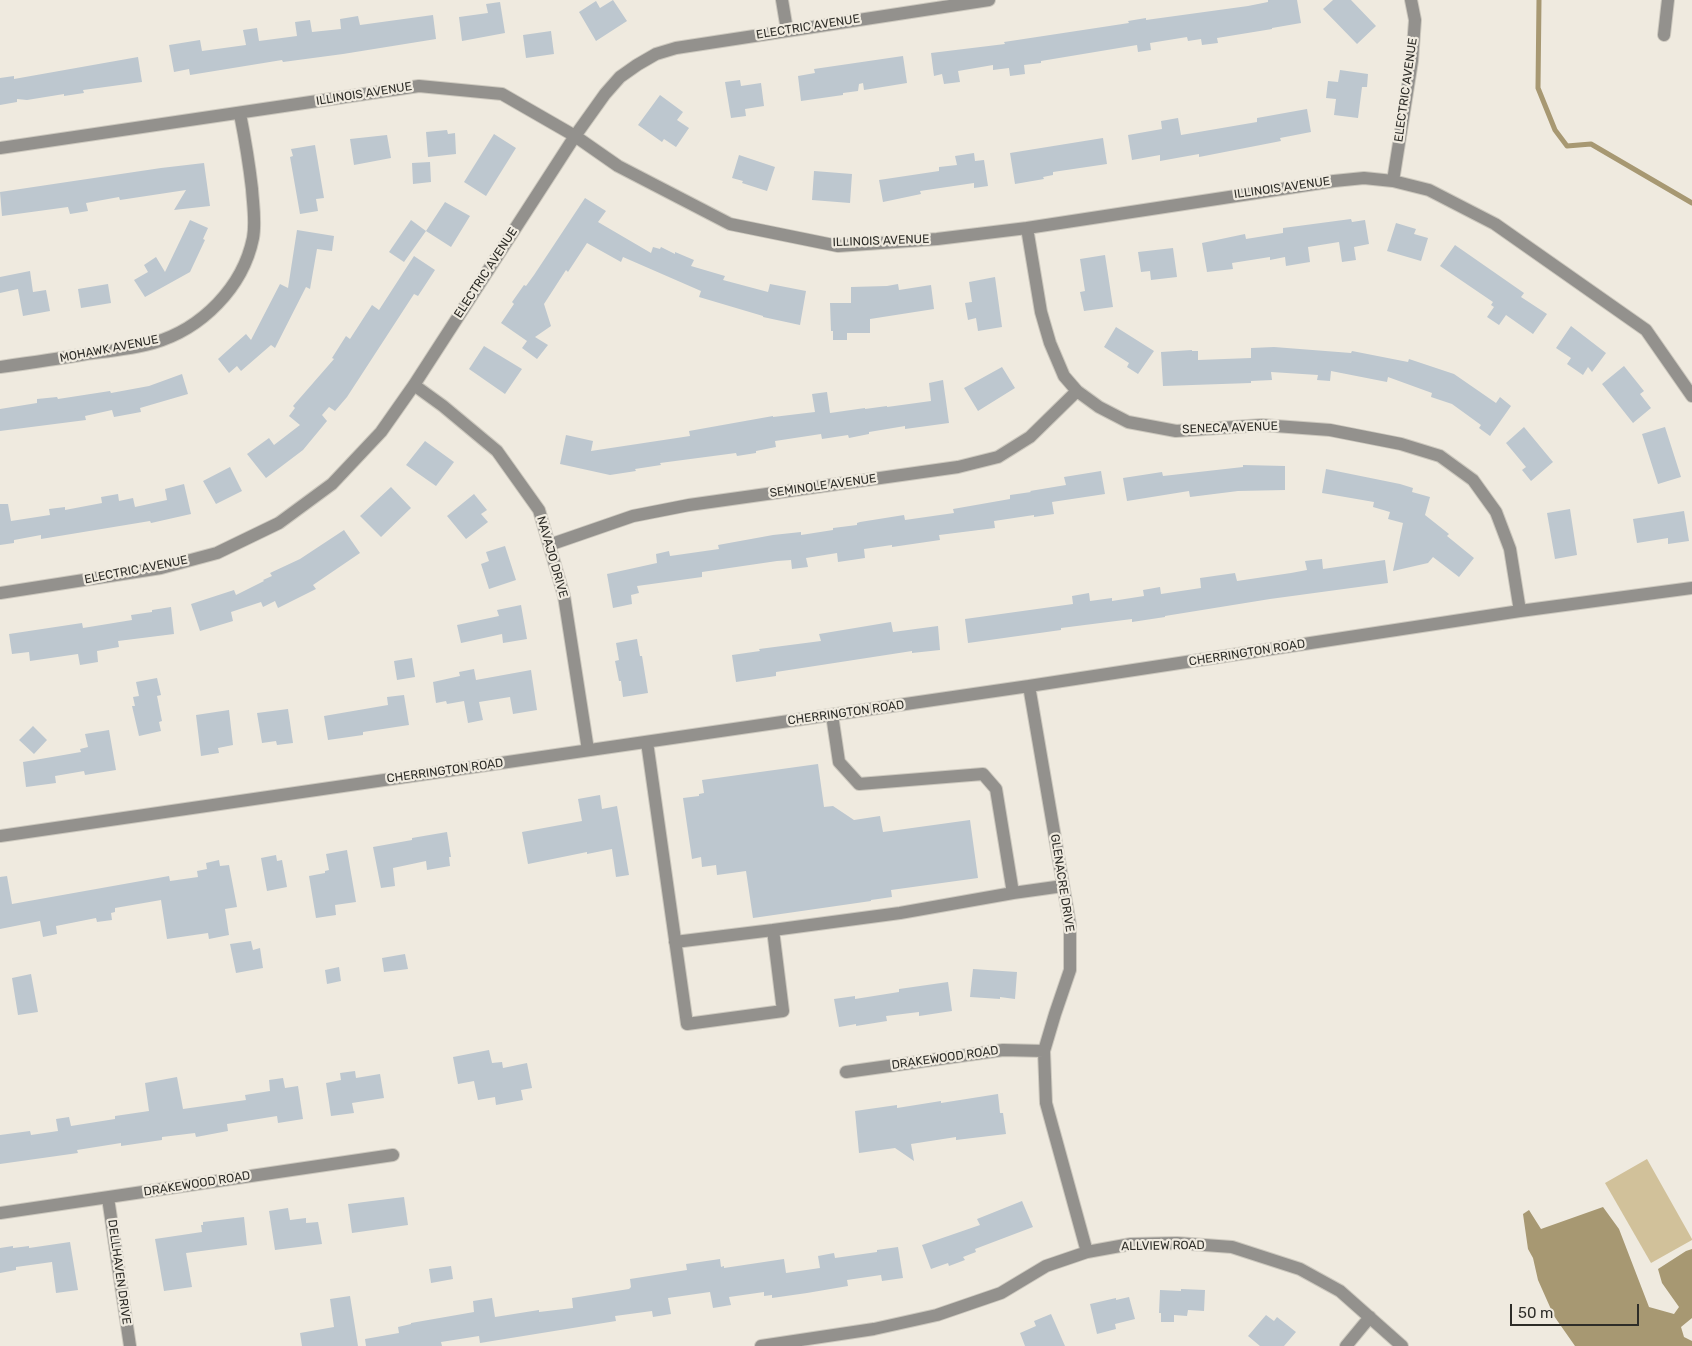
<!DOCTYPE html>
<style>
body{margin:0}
#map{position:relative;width:1692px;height:1346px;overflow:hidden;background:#efeadf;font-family:Rubik,sans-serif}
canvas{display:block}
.scale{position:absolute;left:1510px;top:1304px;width:129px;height:22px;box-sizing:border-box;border:2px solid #2e2d28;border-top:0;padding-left:6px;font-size:15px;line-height:18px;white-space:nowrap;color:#2e2d28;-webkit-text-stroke:4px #efeadf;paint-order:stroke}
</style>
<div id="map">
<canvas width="1692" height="1346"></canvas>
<div class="scale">50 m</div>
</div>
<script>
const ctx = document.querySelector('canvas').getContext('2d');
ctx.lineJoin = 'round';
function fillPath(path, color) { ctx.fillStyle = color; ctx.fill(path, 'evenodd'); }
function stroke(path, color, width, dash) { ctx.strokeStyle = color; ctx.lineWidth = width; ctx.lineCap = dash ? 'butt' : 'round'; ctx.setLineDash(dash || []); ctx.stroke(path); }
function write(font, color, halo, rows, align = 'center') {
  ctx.font = font + ' Rubik,sans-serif'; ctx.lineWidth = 4.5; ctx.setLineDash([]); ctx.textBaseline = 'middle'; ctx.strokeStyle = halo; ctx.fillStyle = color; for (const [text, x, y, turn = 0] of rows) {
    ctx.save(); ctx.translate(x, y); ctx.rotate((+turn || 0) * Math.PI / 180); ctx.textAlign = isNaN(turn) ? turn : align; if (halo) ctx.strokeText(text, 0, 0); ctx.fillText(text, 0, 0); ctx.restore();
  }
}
fillPath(new Path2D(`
 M1647 1159 1692 1239V1240L1651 1263 1605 1183Z`), '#d1c19a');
fillPath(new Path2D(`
 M1603 1207 1619 1229 1649 1307 1674 1314 1679 1307 1662 1283 1658 1269 1686 1251 1692 1249V1318L1681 1327 1684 1337 1692 1341V1346H1575L1554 1316 1538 1280 1533 1258 1528 1249 1523 1214 1529 1210 1541 1229Z`), '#a79872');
stroke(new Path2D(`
 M1539 0 1538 88 1555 130 1567 146 1591 144 1692 203`), '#a79872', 5);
fillPath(new Path2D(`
 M613 0 627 21 596 41 579 12 596 1 600 8Z
 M1268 0H1297L1301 23 1272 28V29L1217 38 1218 43 1202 45 1201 39 1188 41 1187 37 1150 43 1151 50 1138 52 1137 45 1041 61V63L1024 65 1025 74 1010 76 1009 68 993 70V65L958 71 960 82 944 84 942 74 934 76 931 53 1005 44 1004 42 1129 23 1128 21 1146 18V20L1248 6 1268 2Z
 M1333 0H1351L1376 26 1357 44 1323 9Z
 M500 2 505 33 462 41 459 17 488 13 486 4Z
 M433 15 436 39 343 54 283 62 282 60 190 75 189 69 174 72 169 45 200 40 202 51 246 45 243 30 257 28 259 41 297 36 295 22 310 20 312 32 341 29 340 19 358 16 360 25Z
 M551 31 554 54 526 58 523 35Z
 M903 56 907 83 864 90 863 83 859 84 858 91 843 93V95L801 101 798 76 815 73 814 69Z
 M138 57 142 82 83 90 84 93 64 96V94L27 100 17 99V102L0 105V78L14 76V79Z
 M1340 70 1368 74 1367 87H1362L1358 118 1334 115 1336 99 1326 98 1328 81 1338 82Z
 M740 80 741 86 761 83 764 106 745 109 746 116 731 118 725 82Z
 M660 95 683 112 677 120 689 128 676 147 664 139 662 142 638 125Z
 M1307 109 1311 132 1280 138 1281 141 1199 157V154L1160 161V155L1132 160 1128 135 1162 129 1161 121 1178 118 1181 135 1257 122V118Z
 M447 130 448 134 455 133 456 154 428 157 426 132Z
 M494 134 516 148 486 196 464 182Z
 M387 135 391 158 354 165 350 139Z
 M1103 138 1107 164 1053 172V175L1043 177 1044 179 1015 184 1010 153Z
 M315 145 324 198 316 199 318 211 300 214 290 157 293 156 291 149Z
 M974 153 975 161 984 160 988 186 974 188V183L920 191 921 194 883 202 879 180 939 171V167L957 165 955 156Z
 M739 155 775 167 767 191 742 183 743 181 732 178Z
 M430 162 431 182 413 184 412 163Z
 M204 163 210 206 174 210 186 190 120 200 119 197 86 203 88 211 70 214 68 207 2 216 0 192 161 168Z
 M814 171 852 174 850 203 812 200Z
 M585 198 606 211 598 222 651 253 653 247 660 249 661 247 675 254V252L694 260 691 266 725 276 723 280 768 292 770 284 806 291 800 325 763 317V316L699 297 701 291 623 257 621 262 587 243 568 272 566 270 544 304 551 326 535 337 548 345 537 359 522 348 527 341 501 323 514 304 512 302 524 285 526 286 534 275Z
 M445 202 470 216 451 247 426 231Z
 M1351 219 1352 222 1365 220 1369 244 1354 247 1356 260 1342 262 1339 242 1308 247 1310 262 1286 266 1285 257 1270 260V257L1232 263 1233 269 1207 272 1202 243 1245 234 1246 239 1283 233V228Z
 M190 220 208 228 203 239 205 240 190 272 145 297 134 280 148 272 144 265 156 257 165 272Z
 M411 220 426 231 404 262 389 252Z
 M1396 223 1416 229 1414 234 1428 238 1421 261 1387 251Z
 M297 230 334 236 332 251 317 249 310 289 306 287 275 348 271 345 241 371 237 366 229 373 218 359 246 334 251 340 280 284 288 288Z
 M1455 245 1524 293 1521 297 1547 314 1533 334 1506 315 1499 325 1487 317 1494 307 1491 305 1493 302 1440 266Z
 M1173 248 1177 277 1151 280 1150 271 1141 272 1138 252Z
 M1105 255 1113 307 1084 311 1080 292 1085 291 1080 259Z
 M414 256 435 270 418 296 414 294 347 397 335 411 329 407 322 415 327 421 303 450 266 478 247 454 269 438 274 445 300 425 289 416 295 408 293 406 334 359 332 358 346 336 350 339 372 305 379 310Z
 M30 271 33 292 46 290 50 311 23 316 18 289 0 293V277Z
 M995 277 1002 327 978 331 976 318 968 320 965 303 972 302 969 282Z
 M108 284 111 303 81 308 78 289Z
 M898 284 899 290 931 285 934 309 870 319V333H847V340H833V331H831L830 303H851V287L887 286Z
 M1571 326 1606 353 1592 372 1588 367 1583 375 1567 364 1571 358 1556 348Z
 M1116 327 1154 351 1138 374 1127 367 1129 363 1104 347Z
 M484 346 522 369 505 394 469 369Z
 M1274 347 1351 353 1352 351 1408 362 1409 359 1454 374 1496 403 1500 397 1511 406 1490 436 1479 428 1481 425 1452 404 1431 397 1432 393 1388 377 1387 382 1331 371 1330 381 1317 380 1318 375 1271 372 1272 380 1251 381V383L1163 386 1161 352 1192 350V351H1198V360L1251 358V348Z
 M1624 366 1644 391 1640 394 1651 408 1633 423 1602 384Z
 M1002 367 1015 388 978 411 964 388Z
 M182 374 188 394 140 408 141 412 114 417 112 410 85 416 86 420 0 431V409L37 403V399L57 397 58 399 110 391 111 393 149 386Z
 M943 380 949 423 905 429V426L869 432V434L849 438 848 435 822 439 821 434 775 441 776 447 756 451V453L737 456 736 453 660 463 661 465 635 469 636 471 610 475 560 464 566 435 593 441 591 451 690 436 689 431 773 416V417L815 412 812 394 827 392 830 413 865 408V409L887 406V407L931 401 929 383Z
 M1524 427 1553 462 1531 481 1522 470 1526 467 1506 443Z
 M1665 427 1681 477 1658 484 1642 434Z
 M425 441 454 462 436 486 406 465Z
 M1243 465 1285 466V490L1238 491 1190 497 1189 491 1127 501 1123 478 1162 472 1163 476 1243 467Z
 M230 467 242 491 216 504 203 481Z
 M1326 469 1400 484 1413 488 1412 492 1430 497 1425 515 1449 534 1447 536 1474 558 1459 577 1433 557 1428 563 1393 571 1403 523 1388 519 1390 512 1373 507 1374 502 1322 493Z
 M1101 471 1105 494 1052 502 1054 514 1034 517V515L994 521 995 528 939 535 940 540 892 547V545L864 549 865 558 838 562 837 553 806 558 808 567 792 569 791 560 777 561 702 572V577L637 586 639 593 631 595 632 604 613 608 607 574 657 563 656 554 669 551 670 556 719 549 718 545 773 535 801 532V535L833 530V528L857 525V523L860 522 904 515 905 520 954 513 953 509 1010 499V495L1031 492 1030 491 1066 485 1064 477Z
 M184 484 191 514 151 523 150 521 41 539V535L14 540V543L0 545V504H8L11 521 50 515 49 509 65 507V510L102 503 101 497 118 494 119 501 133 498 135 507 167 500 165 489Z
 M391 487 411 508 381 537 360 516Z
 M474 494 487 510 481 514 488 522 466 539 447 516Z
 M1570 509 1577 555 1555 559 1547 513Z
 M1684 511 1689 541 1668 544V538L1637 543 1633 519Z
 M344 530 360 553 313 585 316 589 278 608 275 601 263 607 261 602 231 612 233 621 200 631 191 604 234 590 236 595 264 581 263 580 272 576 270 573 300 559Z
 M505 546 516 580 489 589 481 564 489 561 486 552Z
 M1322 559 1323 569 1385 560 1388 583 1270 599 1165 616V617L1132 622V619L1061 628V630L968 643 965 619 1073 604 1072 596 1089 593 1090 601 1112 598V601L1144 596 1143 590 1160 587 1161 594 1201 588 1200 578 1235 573 1237 581 1291 573 1307 570 1305 561Z
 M521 605 527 639 503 643 502 634 461 643 457 625 499 616 497 610Z
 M171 607 174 634 118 641 119 647 97 651 98 662 80 665 78 654 30 661 29 652 12 654 9 634 82 623 83 628 132 620 131 615 152 612V610Z
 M891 622 893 632 938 626 940 650 912 653V651L776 672V676L736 682 732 655 760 651 759 649 821 641 819 634Z
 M637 639 640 656H642L648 693 623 697 621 681H619L615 661 619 660 616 643Z
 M412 658 415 677 397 680 394 661Z
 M474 669 476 680 531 670 537 710 513 714 510 697 479 702 483 720 468 723 464 701 447 704 446 701 436 703 433 682 460 676 459 672Z
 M157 678 161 695 157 696 162 721 159 722 161 731 139 736 132 706H135L133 697 139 696 136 682Z
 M404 695 409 725 363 732V735L328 740 324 716 388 705 387 697Z
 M288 709 293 743 277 745 276 741 262 743 257 713Z
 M229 710 233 745 218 748 219 753 201 756 196 715Z
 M33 726 47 740 34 754 19 740Z
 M109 730 116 770 85 775 84 771 55 776 56 783 26 787 23 762 81 752 80 749 88 747 85 734Z
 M818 764 824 807 833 806 854 820 880 816 883 832 970 820 978 878 891 890 892 897 871 900V901L753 918 746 871 717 875 716 865 702 867 701 857 692 859 683 798 699 796V794L704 793 702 780Z
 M600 795 602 809 617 806 629 875 616 877 612 849 587 854V852L528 864 522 832 582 821 578 799Z
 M447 832 451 857H449L450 866 427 870 426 861 393 868 395 886 381 888 373 847 412 840V838Z
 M347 850 356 902 335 905 336 915 316 918 309 876 325 873V871L329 870 326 854Z
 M276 855 277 861 282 860 287 887 267 891 261 858Z
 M219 860 220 866 229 865 237 907 225 909 229 935 209 939 208 933 167 939 161 900 115 908V912L111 913 112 920 97 922 96 918 56 926 57 934 43 937 40 921 0 929V877L7 876 12 904 169 876 170 881 198 877 197 871 207 869 206 863Z
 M251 941 253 950 260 948 263 968 236 973 230 944Z
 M405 954 408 969 384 972 382 958Z
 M339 967 341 981 327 984 325 970Z
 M973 969 1017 972 1015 999 1000 997V999L970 997Z
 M31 974 38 1012 18 1015 12 978Z
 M948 982 952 1011 919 1016V1012L886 1016 887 1021 856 1026V1024L839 1027 834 999 855 996V999L899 992V989Z
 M489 1050 492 1063 502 1062 503 1068 527 1063 532 1088 521 1090 523 1100 496 1105 495 1097 478 1100 474 1081 458 1084 453 1057Z
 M355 1071 356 1078 380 1074 384 1098 352 1103 354 1113 331 1116 326 1083 341 1080 340 1073Z
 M177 1077 183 1109 246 1100 245 1095 270 1091 269 1080 283 1078 285 1088 298 1086 303 1119 278 1123 277 1116 227 1124 228 1131 196 1137 195 1133 162 1137V1140L121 1146V1143L77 1150 78 1153 0 1164V1135L30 1131 31 1135 58 1131 56 1119 69 1117 71 1126 115 1119V1116L149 1111 145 1083Z
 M998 1094 1000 1113H1003L1006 1134 956 1140V1137L911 1144 914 1161 895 1148 859 1153 855 1111 897 1105V1108L941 1101V1103Z
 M404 1197 408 1225 352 1233 348 1204Z
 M1022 1201 1033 1227 975 1249 976 1252 963 1257 965 1260 949 1266 948 1263 931 1269 922 1245 980 1225 977 1219Z
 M288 1208 290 1220 306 1218V1223L318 1222 322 1244 275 1250 269 1211Z
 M244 1217 247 1245 186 1253 192 1287 164 1291 155 1239 202 1232 201 1225H203V1222Z
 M70 1242 78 1290 56 1293 52 1262 16 1267V1270L0 1273V1248L13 1246V1248L29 1246V1248Z
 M898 1247 903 1278 882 1281 881 1275 847 1280 848 1286 807 1293 772 1298V1295L764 1296V1292L729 1297 731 1305 713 1308 710 1292 668 1298 671 1314 653 1317 652 1311 615 1316 616 1321 480 1343 479 1336 441 1342 442 1346H366L365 1339 399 1333 398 1327 411 1324V1323L474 1312 473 1301 492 1298 495 1317 539 1310V1312L573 1308 572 1298 629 1289 631 1287 630 1279 687 1270 686 1264 720 1259 721 1267 724 1266V1268L784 1259 786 1273 820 1268 818 1256 834 1253 835 1258 877 1252V1250Z
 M451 1266 453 1279 431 1283 429 1269Z
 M1181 1289 1205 1290 1204 1311 1188 1310 1187 1316 1174 1315V1322H1161V1313H1159L1160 1290 1181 1291Z
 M350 1296 358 1346H302L300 1333 334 1327 330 1299Z
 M1129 1297 1135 1319 1115 1324 1116 1329 1097 1334 1090 1304 1116 1298V1300Z
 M1051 1314 1065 1346H1025L1020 1333 1036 1326 1034 1321Z
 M1266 1315 1274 1321 1277 1317 1296 1332 1284 1346H1260L1248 1336Z`), '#bdc7cf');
const minor = new Path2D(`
 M782 0 787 30
 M1664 35 1668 0
 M0 148 419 86 502 94 575 136 618 166 730 224 838 246 937 239 1027 228 1334 181 1364 178 1393 181 1429 190 1495 224 1646 330 1692 396
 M1393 181 1412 61 1415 20 1411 0
 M1027 228 1041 312 1050 343 1064 376 1077 391 1099 407 1128 422 1176 431 1262 425 1330 430 1401 444 1440 456 1473 480 1496 512 1510 549 1520 611
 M0 367C29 363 57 359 86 354 109 351 132 349 153 343 202 329 243 287 253 238 256 222 253 205 252 189 249 163 245 139 240 114
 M414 385 443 406 497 451 539 510 564 596 588 750
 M549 545 633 516 689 505 958 467 998 457 1030 437 1077 391
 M0 593 161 568 217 553 279 523 332 484 381 432 414 385 575 136 605 94 620 77 637 65 656 54 676 48 989 0
 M1029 686 1070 925V970L1055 1014 1044 1051 1046 1103 1087 1252
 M832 715 839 762 859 784 983 774 996 789 1013 893 1063 886
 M647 742 687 1024 783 1011 773 930 900 913 1013 893
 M0 836 1029 686 1520 611 1692 588
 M675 942 773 930
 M846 1072 1003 1050 1044 1051
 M108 1198 130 1346
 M0 1213 393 1155
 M761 1346 874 1329 937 1315 1001 1293 1046 1266 1087 1252 1131 1244 1177 1243 1232 1247 1300 1269 1340 1291 1402 1346
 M1346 1346 1370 1317`);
stroke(minor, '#ccc8be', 14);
stroke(minor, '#93918d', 12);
write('12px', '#2e2d28', '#efeadf', [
 ["ELECTRIC AVENUE",808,27,-9],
 ["ELECTRIC AVENUE",1406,90,-82],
 ["ILLINOIS AVENUE",364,94,-9],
 ["ILLINOIS AVENUE",1282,188,-8],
 ["ILLINOIS AVENUE",881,241,-2],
 ["ELECTRIC AVENUE",486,273,-57],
 ["MOHAWK AVENUE",109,349,-11],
 ["SENECA AVENUE",1230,428,-2],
 ["SEMINOLE AVENUE",823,486,-8],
 ["NAVAJO DRIVE",552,557,74],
 ["ELECTRIC AVENUE",136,570,-11],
 ["CHERRINGTON ROAD",1247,653,-9],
 ["CHERRINGTON ROAD",846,713,-8],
 ["CHERRINGTON ROAD",445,771,-8],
 ["GLENACRE DRIVE",1062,883,81],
 ["DRAKEWOOD ROAD",945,1058,-8],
 ["DRAKEWOOD ROAD",197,1184,-9],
 ["ALLVIEW ROAD",1163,1246,-1],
 ["DELLHAVEN DRIVE",119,1272,82]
]);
</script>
